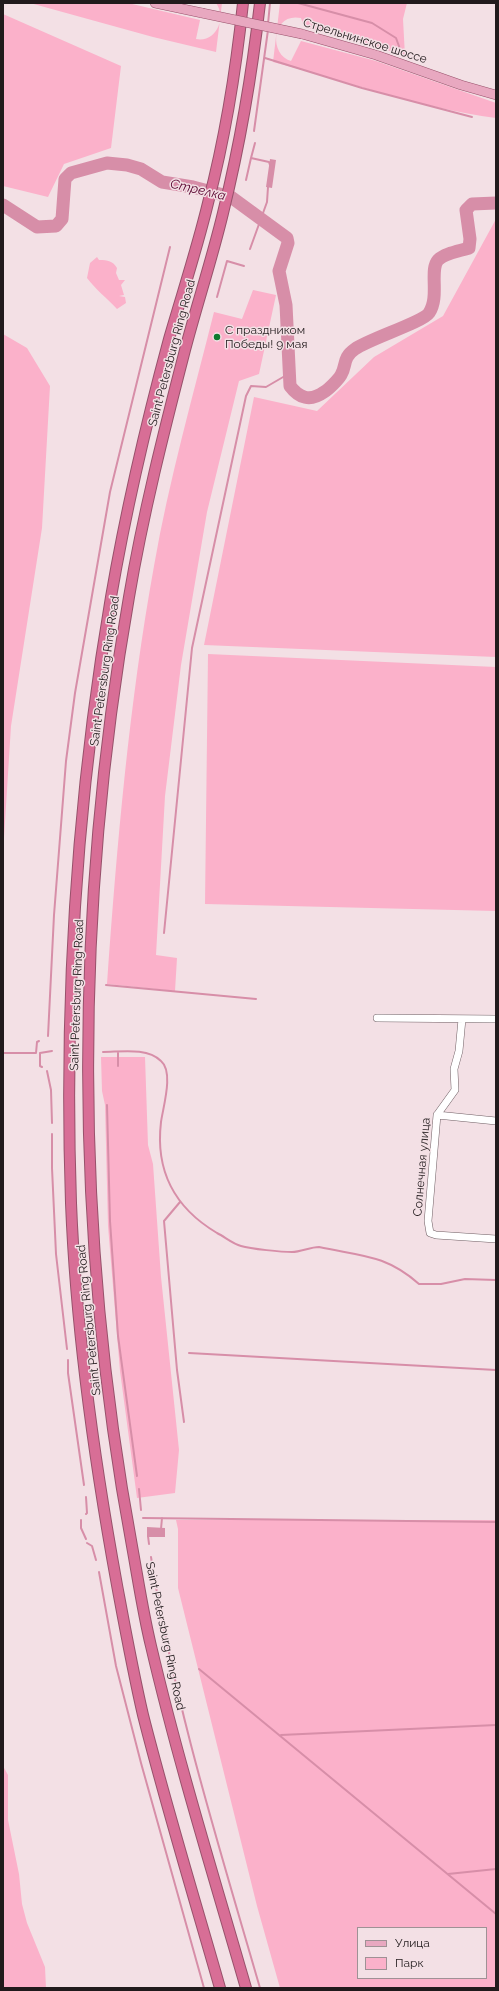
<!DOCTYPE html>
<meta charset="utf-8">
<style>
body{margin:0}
#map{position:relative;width:499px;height:1991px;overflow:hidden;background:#f3e0e5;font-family:Raleway,sans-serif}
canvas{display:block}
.frame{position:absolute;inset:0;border:4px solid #211a1c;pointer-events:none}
.legend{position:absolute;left:357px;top:1927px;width:130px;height:52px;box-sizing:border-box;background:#f3e0e5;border:1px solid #9f9195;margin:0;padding:5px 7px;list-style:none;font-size:12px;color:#211a1c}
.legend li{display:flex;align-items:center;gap:8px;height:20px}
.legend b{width:20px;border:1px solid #9f9195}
</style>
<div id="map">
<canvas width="499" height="1991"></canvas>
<div class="frame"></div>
<ul class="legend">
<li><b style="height:5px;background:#e8a8c0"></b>Улица</li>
<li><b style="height:11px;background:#fbb1ca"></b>Парк</li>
</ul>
</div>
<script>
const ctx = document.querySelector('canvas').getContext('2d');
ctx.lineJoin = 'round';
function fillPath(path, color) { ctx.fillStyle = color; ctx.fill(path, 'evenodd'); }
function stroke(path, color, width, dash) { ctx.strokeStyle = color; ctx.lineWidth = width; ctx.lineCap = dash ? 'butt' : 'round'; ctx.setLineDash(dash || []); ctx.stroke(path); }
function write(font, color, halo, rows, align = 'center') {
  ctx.font = font + ' Raleway,sans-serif'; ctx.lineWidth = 3; ctx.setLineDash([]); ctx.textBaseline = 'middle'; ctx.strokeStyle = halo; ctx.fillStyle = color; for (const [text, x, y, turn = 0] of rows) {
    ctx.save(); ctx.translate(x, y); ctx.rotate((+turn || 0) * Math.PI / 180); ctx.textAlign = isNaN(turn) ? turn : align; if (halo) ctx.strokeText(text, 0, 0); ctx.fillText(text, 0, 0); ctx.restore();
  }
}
fillPath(new Path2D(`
 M30 3H128L200 20 196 39C216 43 227 18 216 3H222L216 52 153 37Z
 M280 3H407L403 19 405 56 347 37 304 27 301 18C272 12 268 54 291 61L301 41 376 61 496 103V118C420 108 347 81 273 62Z
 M3 14 121 66 111 148 64 164 48 197 3 186Z
 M496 219V657L204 645 254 397 317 411 374 357 443 316Z
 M97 257 99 260C108 260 113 261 117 268L116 273 119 280H125L121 285 124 295 119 296 125 297 126 303 117 309C107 298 96 290 87 278L90 263Z
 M253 290 276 295 259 374 239 381 207 512 181 665 165 796 156 955 177 958 175 991 107 984C117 844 129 704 154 566 169 480 193 396 214 312L242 319Z
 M3 334 27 348 50 386 42 528 11 726 3 854Z
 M208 654 496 667V911L205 904Z
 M101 1057H145L148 1145 153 1164 161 1277 179 1450 175 1493 137 1498 120 1371 108 1226 105 1105 102 1091Z
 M176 1520H496V1988H280L257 1906 178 1588V1529ZM358 1928H486V1978H358Z
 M3 1766 8 1775V1820L19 1874 22 1904 27 1923 45 1967 46 1988H3Z`), '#fbb1ca');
fillPath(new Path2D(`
 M270 159 276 160 272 188 266 187Z
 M147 1527 165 1528V1537H147Z`), '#d78ea8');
stroke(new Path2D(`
 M298 3 372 23 396 38 400 49
 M268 24 270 3
 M265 58 362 88 472 117
 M254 131 268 30
 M255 143 251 158 269 162 270 165
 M246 180 251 158
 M250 249 267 202 268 187
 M217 297 227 261 244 266
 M164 933 192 648 246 396 251 386 266 387 290 373
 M106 985 256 999
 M48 1036 54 915 66 761 75 693 110 492 170 247
 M103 1052C120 1052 147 1047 161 1061 174 1072 163 1107 161 1122 155 1172 175 1208 217 1233 225 1237 233 1244 241 1246 251 1249 282 1252 292 1252 301 1252 310 1247 319 1247 360 1256 385 1254 419 1284H441L465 1279 496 1280
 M3 1053H36
 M36 1053 37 1042 39 1041
 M40 1053V1066L42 1067
 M40 1053 52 1051
 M118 1066V1053
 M47 1071 51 1090 52 1123
 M107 1105 110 1221 118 1336 137 1476
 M52 1134V1168L56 1254 67 1349
 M180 1202 164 1221 177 1370 184 1422
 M189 1353 496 1370
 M68 1360V1373L84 1485
 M139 1489 141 1510
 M86 1514 87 1513 86 1497
 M143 1518 496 1522
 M81 1520V1528L86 1539
 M161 1529 162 1518
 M148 1536 149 1544
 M87 1543 92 1546 96 1560
 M151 1557C174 1704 219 1846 260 1988
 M99 1572 116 1666 141 1763 204 1988
 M199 1669 496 1914
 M281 1735 496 1725
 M448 1874 496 1869`), '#d78ea8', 2);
stroke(new Path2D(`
 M3 205 37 227 56 226 62 219 65 179 71 173 107 163 127 165 141 169 162 182 193 187 231 197 287 238 288 243 279 271 286 305 290 386C299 398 310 402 324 392 329 389 338 380 341 375 347 365 342 358 355 349 369 339 423 322 429 313 440 297 429 270 438 260 445 253 460 251 469 248L470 239 466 210 472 204 496 203`), '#d78ea8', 13);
const minor = new Path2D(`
 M377 1018 496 1019
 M462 1019 459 1051 454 1069 455 1090 437 1115 428 1221 430 1233 436 1235 496 1239
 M437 1115 496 1121`);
const major = new Path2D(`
 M155 3 202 13
 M302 34 376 55 461 85 496 95`);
const highway = new Path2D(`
 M220 1988C194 1897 166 1806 143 1715 133 1672 125 1628 117 1585 94 1459 76 1331 71 1203 64 1000 77 796 111 597 126 510 146 424 169 339 182 294 197 249 208 203 225 138 236 70 243 3
 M246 1988C213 1874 178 1761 151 1646 143 1613 138 1579 132 1546 74 1234 74 910 129 597 143 514 164 431 185 350 197 304 212 259 223 213 240 144 252 74 260 3`);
stroke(minor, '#6f5f64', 8);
stroke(major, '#98516b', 10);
stroke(highway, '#98516b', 12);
stroke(minor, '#fff', 7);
stroke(major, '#e8a8c0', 9);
stroke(highway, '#d86e96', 10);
const majorBridge = new Path2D(`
 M202 13 302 34`);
stroke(majorBridge, '#98516b', 10, []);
stroke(majorBridge, '#e8a8c0', 9);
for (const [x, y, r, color] of [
 [217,337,4,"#0e7a2f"]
]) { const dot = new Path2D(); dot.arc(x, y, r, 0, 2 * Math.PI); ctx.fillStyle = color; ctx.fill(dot); stroke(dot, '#f3e0e5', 1.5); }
write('12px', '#211a1c', '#f3e0e5', [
 ["Стрельнинское шоссе",365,41,17],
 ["Saint Petersburg Ring Road",172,353,-75],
 ["Saint Petersburg Ring Road",105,671,-82],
 ["Saint Petersburg Ring Road",77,995,-88],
 ["Солнечная улица",422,1167,-85],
 ["Saint Petersburg Ring Road",89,1320,-96],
 ["Saint Petersburg Ring Road",165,1636,78]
]);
write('12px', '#211a1c', '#f3e0e5', [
 ["С праздником",225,330],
 ["Победы! 9 мая",225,344]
], 'left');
write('italic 13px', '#57002d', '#f3e0e5', [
 ["Стрелка",198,190,13]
]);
</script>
